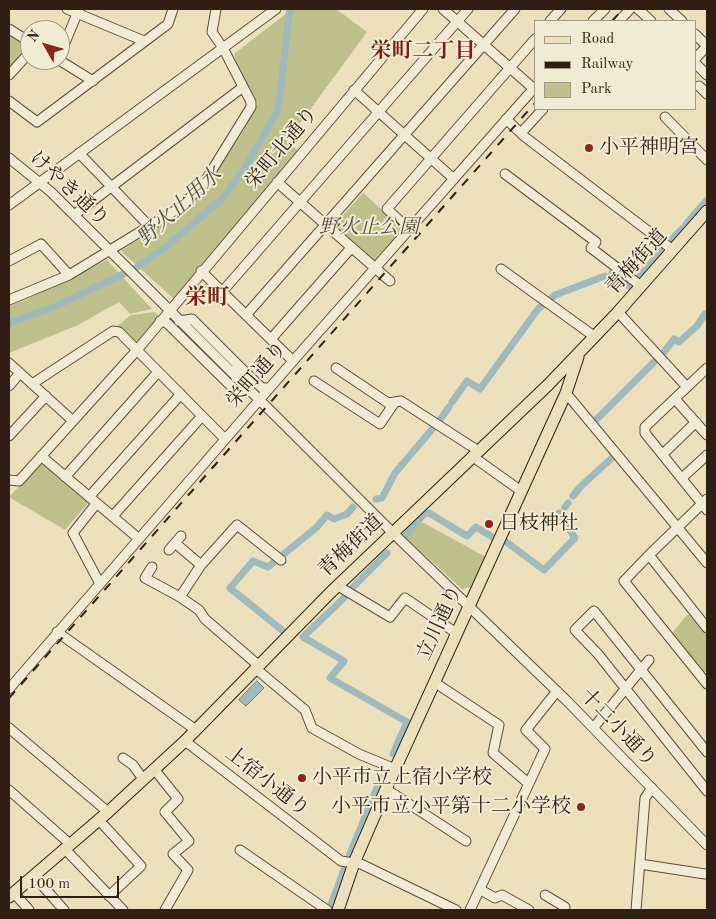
<!DOCTYPE html>
<meta charset="utf-8">
<style>
body{margin:0}
#map{position:relative;width:716px;height:919px;overflow:hidden;background:#ebe0bb;font-family:"Old Standard TT",serif}
canvas{display:block}
.frame{position:absolute;inset:0;border:10px solid #301e12;pointer-events:none}
.legend{position:absolute;left:534px;top:20px;width:162px;height:90px;box-sizing:border-box;background:#f2ebd3;border:1px solid #a49986;margin:0;padding:6px 9px;list-style:none;font-size:15px;color:#301e12}
.legend li{display:flex;align-items:center;gap:10px;height:25px}
.legend b{width:25px;border:1px solid #a49986}
.north{position:absolute;left:20px;top:20px;width:50px;height:50px;box-sizing:border-box;background:#f2ebd3;border:1px solid #a49986;border-radius:50%;rotate:308deg;font-size:14px;font-weight:700;line-height:20px;text-align:center;color:#301e12}
.north::after{content:'';display:block;margin:auto;width:18px;height:22px;background:#8f2418;clip-path:polygon(50% 0,100% 100%,50% 72%,0 100%)}
.scale{position:absolute;left:20px;top:876px;width:99px;height:22px;box-sizing:border-box;border:2px solid #301e12;border-top:0;padding-left:6px;font-size:15px;line-height:18px;white-space:nowrap;color:#301e12;-webkit-text-stroke:4px #f2ebd3;paint-order:stroke}
</style>
<div id="map">
<canvas width="716" height="919"></canvas>
<div class="frame"></div>
<ul class="legend">
<li><b style="height:6px;background:#ebe0bb"></b>Road</li>
<li><b style="height:6px;background:#301e12"></b>Railway</li>
<li><b style="height:14px;background:#bec08b"></b>Park</li>
</ul>
<div class="north">N</div>
<div class="scale">100 m</div>
</div>
<script>
const ctx = document.querySelector('canvas').getContext('2d');
ctx.lineJoin = 'round';
function fillPath(path, color) { ctx.fillStyle = color; ctx.fill(path, 'evenodd'); }
function stroke(path, color, width, dash) { ctx.strokeStyle = color; ctx.lineWidth = width; ctx.lineCap = dash ? 'butt' : 'round'; ctx.setLineDash(dash || []); ctx.stroke(path); }
function write(font, color, halo, rows, align = 'center') {
  ctx.font = font + ' "Old Standard TT","Noto Serif JP",serif'; ctx.lineWidth = 4; ctx.setLineDash([]); ctx.textBaseline = 'middle'; ctx.strokeStyle = halo; ctx.fillStyle = color; for (const [text, x, y, turn = 0] of rows) {
    ctx.save(); ctx.translate(x, y); ctx.rotate((+turn || 0) * Math.PI / 180); ctx.textAlign = isNaN(turn) ? turn : align; if (halo) ctx.strokeText(text, 0, 0); ctx.fillText(text, 0, 0); ctx.restore();
  }
}
fillPath(new Path2D(`
 M292 9H336L367 32 287 141 298 151 174 299 121 251 191 206 241 135 258 103 238 70 234 54Z
 M9 32 28 44 29 48 9 70Z
 M363 193 403 228 404 231 376 262H373L334 228 335 224Z
 M107 260 152 309 130 314 119 302 78 325 9 353V306L25 300Z
 M155 312 160 316 138 343H133L117 326 131 315Z
 M42 462 89 502 65 530 9 497Z
 M422 522 486 557 472 587 462 589 406 538Z
 M687 615H690L707 636V670L703 674 672 636V633Z`), '#bec08b');
const water = new Path2D(`
 M257 681 264 688 246 706 239 700Z`);
fillPath(water, '#9fbabc');
stroke(water, '#737c78', 1);
stroke(new Path2D(`
 M686 224 707 200
 M669 242 682 229
 M612 273 630 287
 M638 278 666 246
 M9 323 56 306 136 268 167 246 223 198 243 171 278 110 290 9
 M664 352 674 339 679 342 697 326 705 314
 M452 402 467 381 480 389 538 309 555 295 605 276
 M597 419 656 360
 M440 420 449 407
 M573 496 580 487 615 455 611 451
 M376 499 382 498 395 473 434 427
 M565 507 568 503
 M406 535 425 513H429L467 536 476 527 494 538
 M505 541 544 570 575 538 559 513
 M353 587 387 553
 M347 595 303 637 344 661 330 678 407 722 393 754
 M283 631 230 588 253 561 268 567 317 527 327 515 334 519 347 514 353 507
 M349 856 381 778
 M329 910 345 867`), '#9fbabc', 7);
const minor = new Path2D(`
 M67 9 144 41
 M443 9 533 88
 M638 9 651 21
 M669 9 682 21
 M550 21 561 9
 M593 21 605 9
 M619 21 630 9
 M9 29 30 42
 M695 34 707 46
 M60 55 79 9
 M695 59 707 46
 M59 60 93 81
 M695 63 707 75
 M9 75 30 52
 M699 86 707 94
 M354 90 454 179
 M9 101 37 122 168 24 173 9
 M665 117 707 160
 M506 119 525 137 673 250
 M521 133 543 109
 M79 153 150 227
 M9 158 51 192 392 532 567 701 707 845
 M505 174 596 242 591 248 641 286
 M277 182 390 281
 M9 205 276 9
 M74 215 243 87
 M409 229 387 209 535 39
 M9 261 41 244 69 275
 M501 269 595 337
 M201 271 293 361
 M222 292 468 9
 M9 300 69 275 181 207 204 183 251 107V102L223 48 212 32 216 9
 M618 312 687 387
 M246 315 515 9
 M160 321 167 323 236 391 246 388
 M179 321 192 319 237 364 236 378
 M271 339 351 248
 M9 363 72 420
 M237 364 262 388H269
 M336 368 388 403 401 401 477 450
 M707 368 645 427V433L707 510
 M314 381 380 424 395 402
 M32 384 113 331 119 332 225 439
 M9 386 20 373
 M566 393 707 563
 M675 399 707 435
 M9 436 46 396
 M663 454 696 422
 M41 456 138 538
 M472 456 521 491
 M65 477 158 372
 M682 478 707 455
 M9 480 19 481 137 350 423 9
 M89 497 181 394
 M707 499 649 555 707 628
 M96 504 73 533 99 582
 M113 516 202 416
 M175 543 201 565 180 597 199 610 205 619 258 665
 M169 550 181 536
 M649 555 624 581 707 684
 M201 565 237 525 281 560
 M152 567 145 578 180 597
 M338 586 390 617 405 598 456 633
 M57 632 196 730
 M255 668 305 710 312 728 359 754 395 769
 M434 682 499 725 493 753 528 783
 M9 689 293 361 535 87
 M594 727 649 660
 M9 728 108 812
 M185 741 341 861 361 864 456 910
 M707 752 594 611 575 630 598 654 707 791
 M123 758 133 765 143 779
 M154 769 178 799 165 812 189 841 173 854 188 870 165 910
 M386 789 466 841
 M9 790 70 844
 M99 820 141 866 109 896
 M65 849 123 910
 M240 850 327 910
 M640 864 705 874
 M34 876 64 910
 M481 890 495 898 502 895 529 910
 M14 893 29 910
 M545 895 565 907
 M470 910 545 749 526 730 557 691
 M636 910 645 798 652 788`);
const major = new Path2D(`
 M9 897 108 812 185 741 330 593 548 385 618 312 707 211
 M338 910 354 863 386 789 566 393 578 357`);
stroke(minor, '#5f4e3c', 11);
stroke(major, '#301e12', 13);
stroke(minor, '#f2ebd3', 9);
stroke(major, '#ebe0bb', 11);
stroke(new Path2D(`
 M612 21 623 9
 M9 698 535 103`), '#301e12', 2, [9, 9]);
for (const [x, y, r, color] of [
 [589,148,5,"#8f2418"],
 [489,524,5,"#8f2418"],
 [302,778,5,"#8f2418"],
 [581,807,5,"#8f2418"]
]) { const dot = new Path2D(); dot.arc(x, y, r, 0, 2 * Math.PI); ctx.fillStyle = color; ctx.fill(dot); stroke(dot, '#f2ebd3', 2); }
write('20px', '#301e12', '#f2ebd3', [
 ["栄町北通り",282,148,-50],
 ["けやき通り",69,189,43],
 ["青梅街道",637,262,-48],
 ["栄町通り",257,375,-49],
 ["青梅街道",351,546,-44],
 ["立川通り",440,623,-65],
 ["十二小通り",618,728,46],
 ["上宿小通り",267,782,38]
]);
write('20px', '#301e12', '#f2ebd3', [
 ["小平神明宮",599,148],
 ["日枝神社",499,524],
 ["小平市立上宿小学校",312,778],
 ["小平市立小平第十二小学校",571,807,"right"]
], 'left');
write('italic 20px', '#5b4f36', '#f2ebd3', [
 ["野火止公園",369,228]
]);
write('bold 21px', '#7a1f14', '#f2ebd3', [
 ["栄町二丁目",423,51]
]);
write('italic 21px', '#514d45', '#f2ebd3', [
 ["野火止用水",180,207,-42]
]);
write('bold 22px', '#7a1f14', '#f2ebd3', [
 ["栄町",207,298]
]);
</script>
